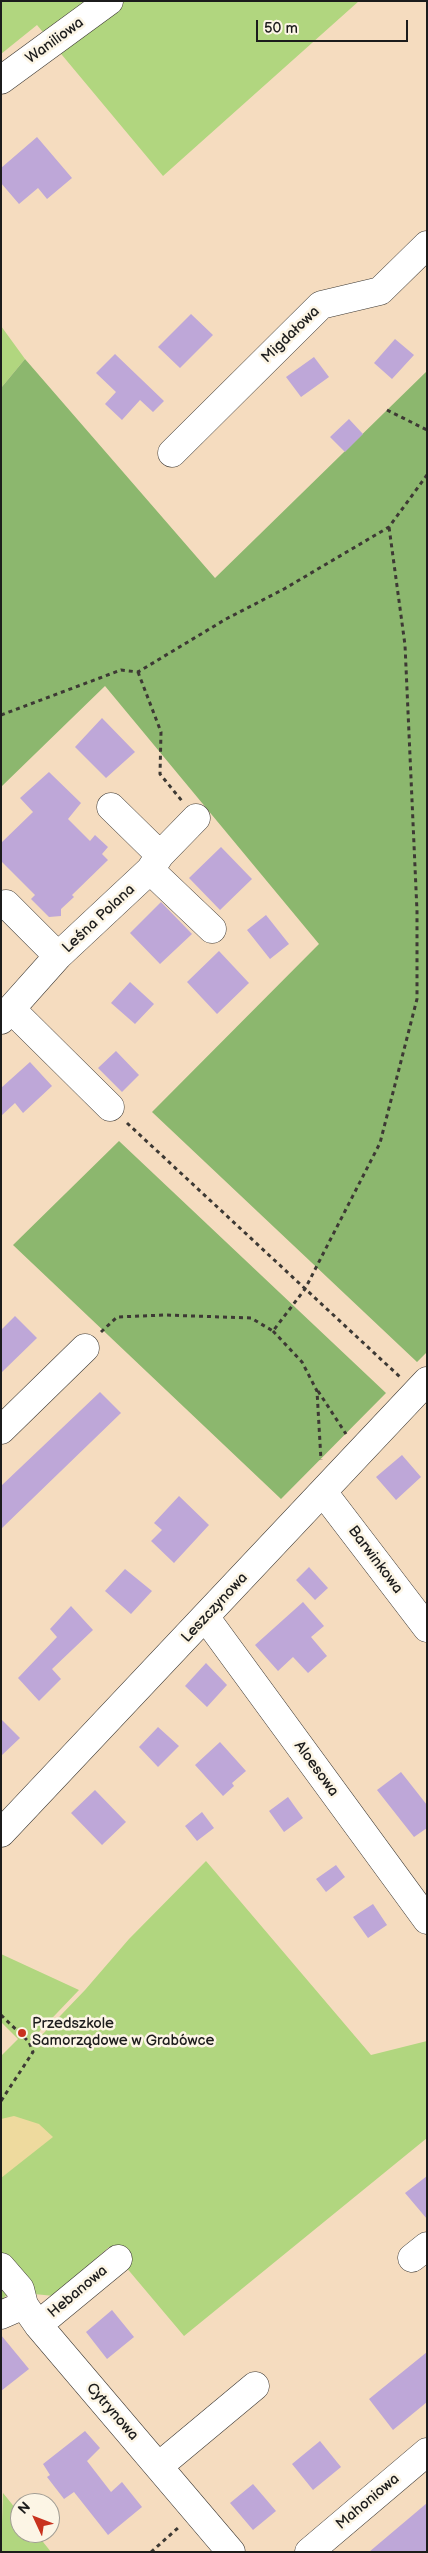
<!DOCTYPE html>
<meta charset="utf-8">
<style>
body{margin:0}
#map{position:relative;width:428px;height:2553px;overflow:hidden;background:#f5dcbf;font-family:"Balsamiq Sans",sans-serif}
canvas{display:block}
.frame{position:absolute;inset:0;border:2px solid #1c1c1c;pointer-events:none}
.north{position:absolute;left:10px;top:2493px;width:50px;height:50px;box-sizing:border-box;background:#fcf5e5;border:1px solid #a29e95;border-radius:50%;rotate:313deg;font-size:14px;font-weight:700;line-height:20px;text-align:center;color:#1c1c1c}
.north::after{content:'';display:block;margin:auto;width:18px;height:22px;background:#c8321e;clip-path:polygon(50% 0,100% 100%,50% 72%,0 100%)}
.scale{position:absolute;left:256px;top:20px;width:152px;height:22px;box-sizing:border-box;border:2px solid #1c1c1c;border-top:0;padding-left:6px;font-size:15px;line-height:18px;white-space:nowrap;color:#1c1c1c;-webkit-text-stroke:4px #fcf5e5;paint-order:stroke}
</style>
<div id="map">
<canvas width="428" height="2553"></canvas>
<div class="frame"></div>
<div class="north">N</div>
<div class="scale">50 m</div>
</div>
<script>
const ctx = document.querySelector('canvas').getContext('2d');
ctx.lineJoin = 'round';
function fillPath(path, color) { ctx.fillStyle = color; ctx.fill(path, 'evenodd'); }
function stroke(path, color, width, dash) { ctx.strokeStyle = color; ctx.lineWidth = width; ctx.lineCap = dash ? 'butt' : 'round'; ctx.setLineDash(dash || []); ctx.stroke(path); }
function write(font, color, halo, rows, align = 'center') {
  ctx.font = font + ' "Balsamiq Sans",sans-serif'; ctx.lineWidth = 5; ctx.setLineDash([]); ctx.textBaseline = 'middle'; ctx.strokeStyle = halo; ctx.fillStyle = color; for (const [text, x, y, turn = 0] of rows) {
    ctx.save(); ctx.translate(x, y); ctx.rotate((+turn || 0) * Math.PI / 180); ctx.textAlign = isNaN(turn) ? turn : align; if (halo) ctx.strokeText(text, 0, 0); ctx.fillText(text, 0, 0); ctx.restore();
  }
}
fillPath(new Path2D(`
 M1 1H359L163 176 37 25 1 54Z
 M1 326 25 359 1 388Z
 M206 1861 371 2055 427 2041V2138L184 2336 109 2247 54 2296 34 2294 27 2279 1 2300V2056L18 2039 1 2022V1954L79 1990 35 2036 38 2039 85 1990 129 1939Z
 M3 2493 20 2514V2533H36L51 2552H1Z`), '#b1d67f');
fillPath(new Path2D(`
 M25 359 215 578 427 371V1352L417 1362 152 1112 319 944 105 686 1 787V388Z
 M119 1141 386 1393 281 1499 13 1245Z`), '#8cb76e');
fillPath(new Path2D(`
 M14 2116 39 2124 53 2137 1 2178V2119Z`), '#eeda9e');
fillPath(new Path2D(`
 M37 137 72 178 47 199 38 188 19 204 1 183V168Z
 M191 314 213 335 180 368 158 347Z
 M395 339 414 355 392 379 374 363Z
 M115 354 164 401 153 412 140 400 122 420 105 404 116 392 96 373Z
 M314 357 329 377 301 397 286 377Z
 M349 419 363 434 345 452 330 437Z
 M102 718 135 752 106 778 75 747Z
 M49 772 81 803 68 819 90 841 95 835 108 847 102 854 108 860 72 895 74 897 61 909V916L49 917 31 899 35 895 1 861V843L33 812 20 798Z
 M221 847 252 879 220 910 189 878Z
 M161 902 192 934 160 964 130 933Z
 M266 915 289 944 270 959 247 930Z
 M219 951 249 983 217 1014 187 982Z
 M130 982 154 1004 135 1024 111 1003Z
 M116 1051 139 1075 122 1092 98 1068Z
 M30 1062 52 1086 23 1113 15 1103 1 1116V1088Z
 M15 1316 37 1338 1 1373V1330Z
 M100 1392 121 1413 1 1529V1486Z
 M402 1455 421 1477 396 1500 376 1477Z
 M179 1496 209 1525 174 1563 151 1541 162 1530 154 1523Z
 M309 1567 328 1588 315 1600 296 1580Z
 M125 1569 152 1591 131 1614 105 1591Z
 M303 1602 324 1626 311 1637 327 1656 308 1673 293 1657 278 1671 255 1645Z
 M71 1606 93 1630 52 1669 61 1679 39 1701 18 1678 57 1637 50 1629Z
 M206 1663 227 1685 207 1707 185 1686Z
 M1 1719 20 1738 1 1756Z
 M158 1727 179 1746 158 1767 139 1747Z
 M220 1742 246 1771 232 1783 234 1786 223 1796 195 1765Z
 M401 1772 427 1805V1828L414 1837 377 1790Z
 M95 1790 126 1822 102 1845 71 1813Z
 M288 1797 303 1818 284 1832 269 1811Z
 M202 1812 214 1828 197 1841 185 1826Z
 M336 1865 345 1877 326 1892 316 1879Z
 M373 1904 387 1925 368 1938 353 1917Z
 M427 2176V2219L405 2193Z
 M112 2310 134 2337 107 2359 86 2332Z
 M1 2335 29 2369 1 2391Z
 M427 2352V2402L393 2430 369 2399Z
 M85 2431 100 2448 87 2461 111 2492 122 2482 142 2507 108 2535 74 2492 64 2499 47 2477 50 2475 43 2464Z
 M320 2441 341 2467 313 2490 292 2464Z
 M253 2484 276 2511 253 2530 230 2503Z
 M427 2503V2552H369Z`), '#bea7d8');
const minor = new Path2D(`
 M1 80 109 1
 M172 453 321 305 380 291 427 245
 M111 807 160 855
 M150 870 212 929
 M6 904 58 956
 M12 1010 110 1107
 M1 1020 58 956 150 870 160 855 196 818
 M1 1430 85 1348
 M323 1492 427 1628
 M206 1618 427 1920
 M1 1833 427 1381
 M412 2258 427 2246
 M1 2267 20 2289 24 2305 38 2325 231 2552
 M1 2315 24 2305
 M38 2325 118 2259
 M159 2466 255 2386
 M309 2552 427 2452`);
stroke(minor, '#3d3934', 29);
stroke(new Path2D(`
 M387 410 427 430
 M138 672 161 732 160 774 182 801
 M1 715 121 670 138 672 226 619 284 589 389 527 427 475
 M127 1123 400 1377
 M273 1331 302 1362 317 1391 321 1460
 M101 1332 117 1317 165 1315 251 1318 273 1331 305 1289 380 1143 417 999V911L405 645 389 527
 M318 1391 346 1434
 M1 2015 29 2042 33 2052 1 2101
 M151 2552 179 2527`), '#3d3934', 3, [4, 4]);
stroke(minor, '#fff', 28);
for (const [x, y, r, color] of [
 [22,2033,5,"#c8321e"]
]) { const dot = new Path2D(); dot.arc(x, y, r, 0, 2 * Math.PI); ctx.fillStyle = color; ctx.fill(dot); stroke(dot, '#fcf5e5', 2); }
write('15px', '#1c1c1c', '#fcf5e5', [
 ["Waniliowa",55,41,-36],
 ["Migdałowa",291,335,-44],
 ["Leśna Polana",99,919,-43],
 ["Barwinkowa",375,1560,53],
 ["Leszczynowa",215,1608,-47],
 ["Aloesowa",316,1769,54],
 ["Hebanowa",78,2292,-40],
 ["Cytrynowa",112,2412,49],
 ["Mahoniowa",368,2502,-40]
]);
write('15px', '#1c1c1c', '#fcf5e5', [
 ["Przedszkole",32,2024],
 ["Samorządowe w Grabówce",32,2041]
], 'left');
</script>
